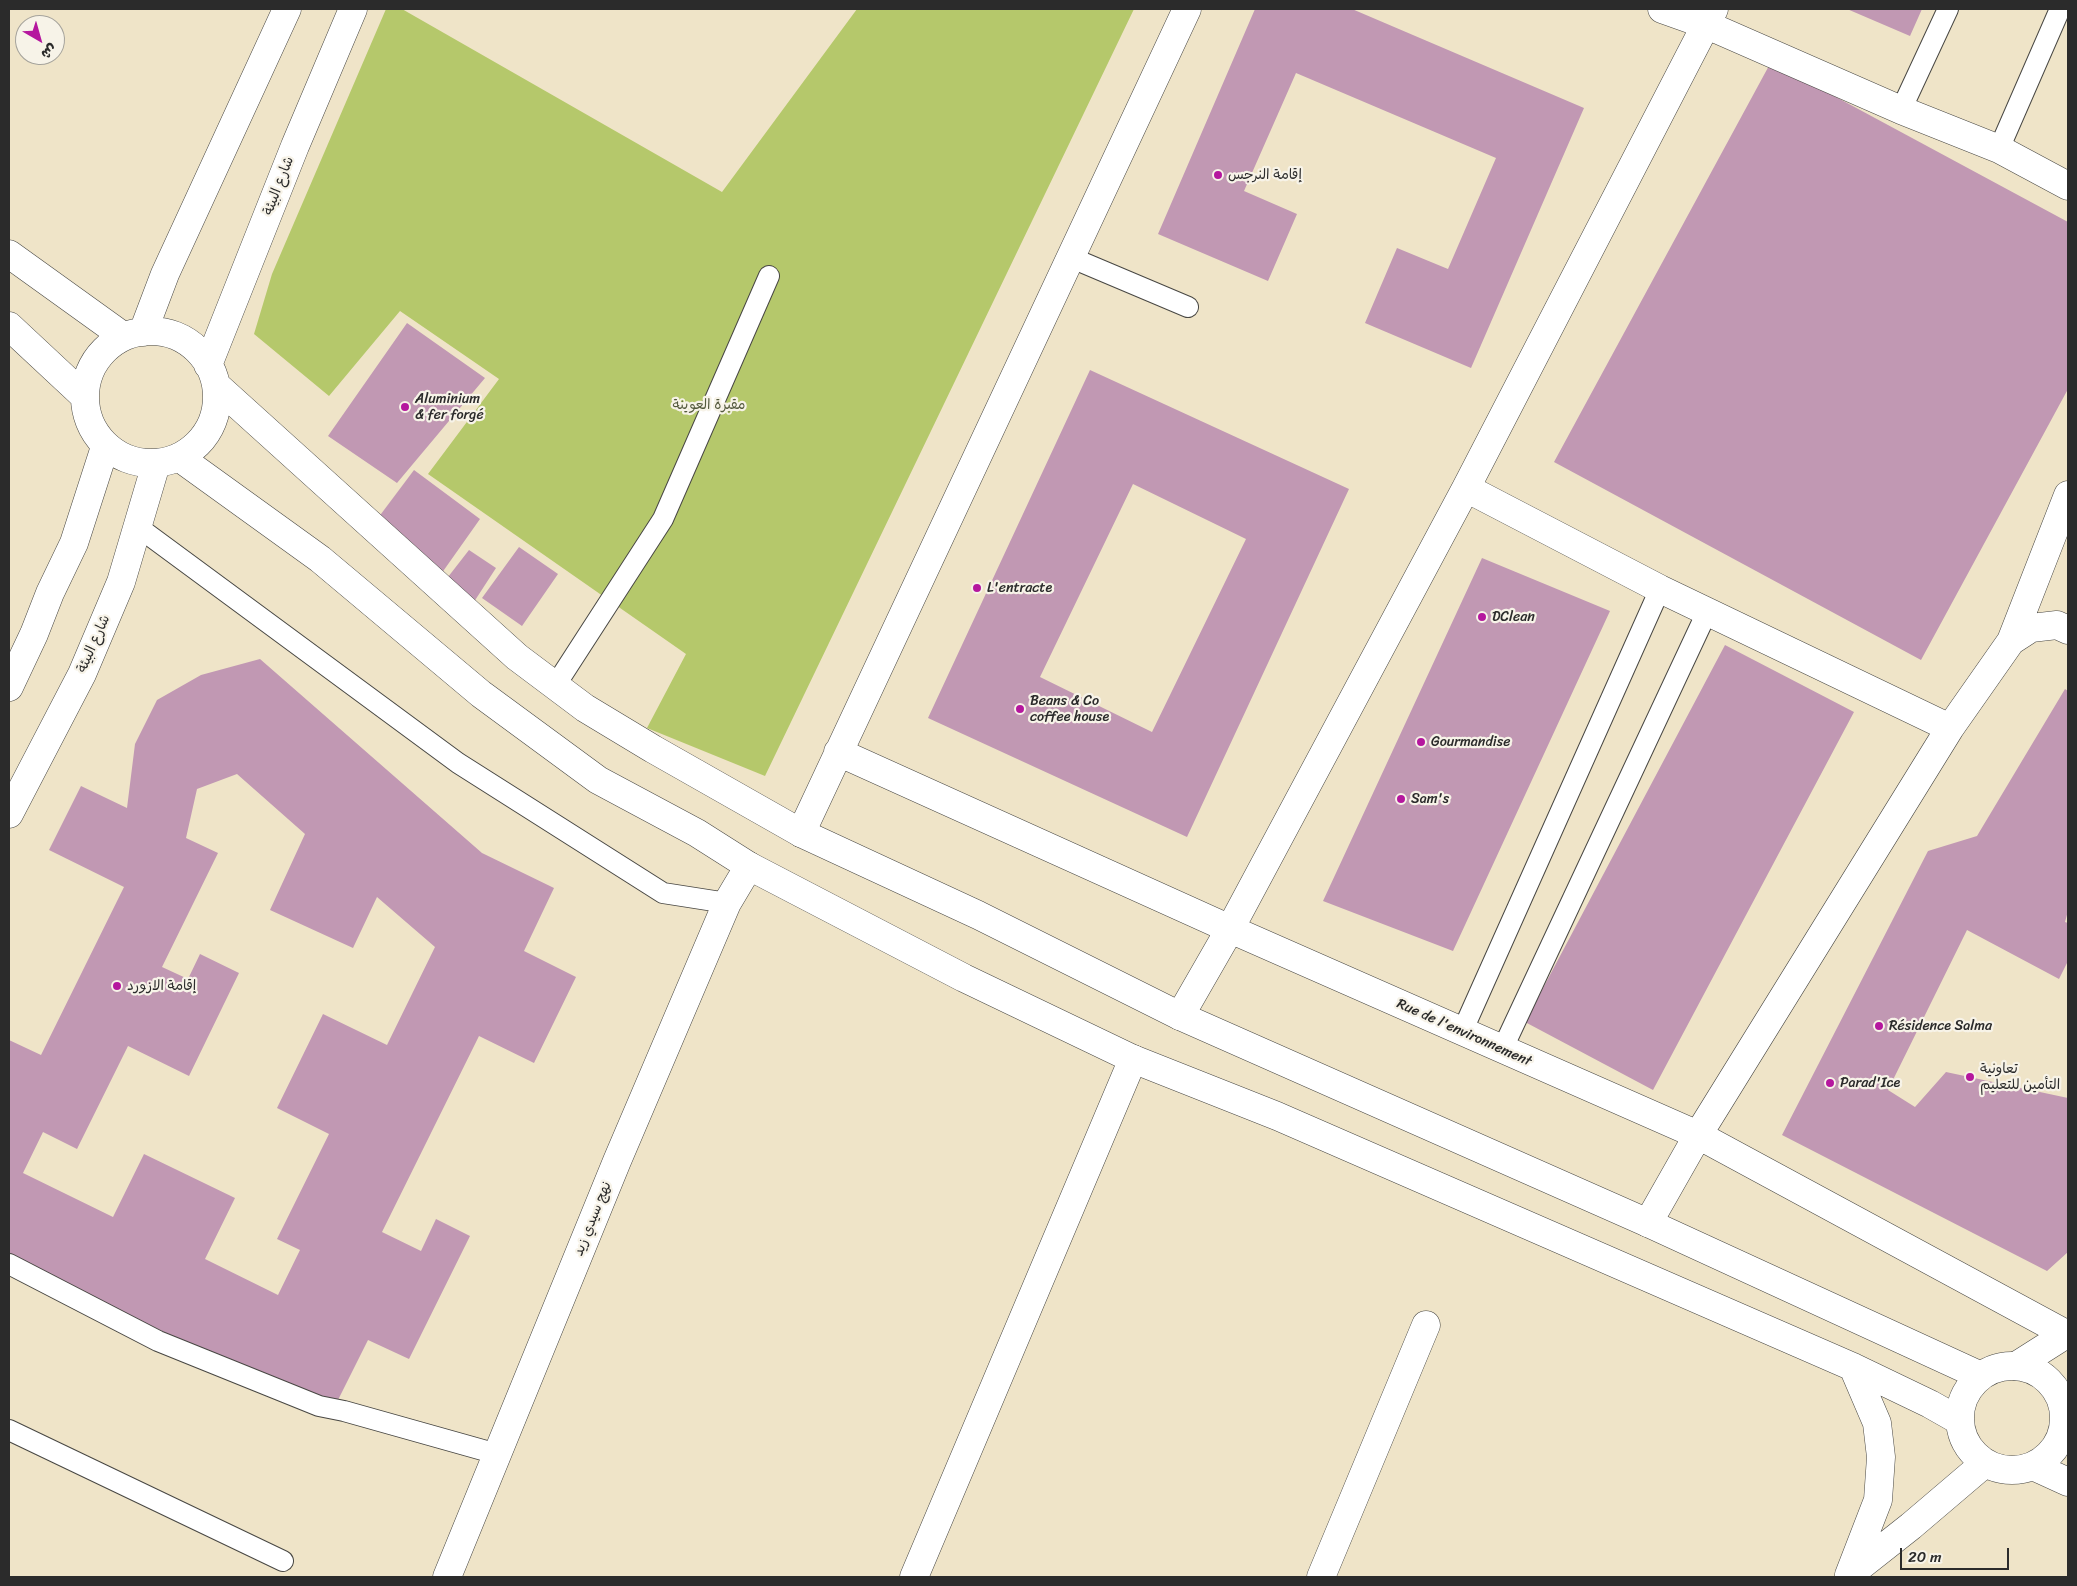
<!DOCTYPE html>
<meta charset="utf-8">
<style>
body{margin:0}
#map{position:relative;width:2077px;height:1586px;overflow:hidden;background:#efe4c8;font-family:Sriracha,"Playpen Sans Arabic",sans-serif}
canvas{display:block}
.frame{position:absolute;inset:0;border:10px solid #2b2b2b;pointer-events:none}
.north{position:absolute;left:15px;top:15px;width:50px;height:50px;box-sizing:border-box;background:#f7f3e8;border:1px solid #a5a39c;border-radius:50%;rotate:142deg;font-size:14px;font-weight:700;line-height:20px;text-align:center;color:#2b2b2b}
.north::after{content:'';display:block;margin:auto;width:18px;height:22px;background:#b5179e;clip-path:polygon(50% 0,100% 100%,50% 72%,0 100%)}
.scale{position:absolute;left:1900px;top:1548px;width:109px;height:22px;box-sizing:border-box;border:2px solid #2b2b2b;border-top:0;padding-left:6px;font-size:15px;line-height:18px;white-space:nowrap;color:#2b2b2b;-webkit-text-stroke:4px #f7f3e8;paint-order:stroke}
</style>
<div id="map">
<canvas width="2077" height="1586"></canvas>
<div class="frame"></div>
<div class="north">ش</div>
<div class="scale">20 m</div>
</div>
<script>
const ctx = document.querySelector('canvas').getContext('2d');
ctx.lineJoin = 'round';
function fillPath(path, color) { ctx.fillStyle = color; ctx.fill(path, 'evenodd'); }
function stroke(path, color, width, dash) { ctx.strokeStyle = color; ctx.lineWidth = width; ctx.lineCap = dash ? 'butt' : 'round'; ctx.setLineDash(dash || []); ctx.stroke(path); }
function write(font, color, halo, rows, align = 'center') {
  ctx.font = font + ' Sriracha,"Playpen Sans Arabic",sans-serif'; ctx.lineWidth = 4.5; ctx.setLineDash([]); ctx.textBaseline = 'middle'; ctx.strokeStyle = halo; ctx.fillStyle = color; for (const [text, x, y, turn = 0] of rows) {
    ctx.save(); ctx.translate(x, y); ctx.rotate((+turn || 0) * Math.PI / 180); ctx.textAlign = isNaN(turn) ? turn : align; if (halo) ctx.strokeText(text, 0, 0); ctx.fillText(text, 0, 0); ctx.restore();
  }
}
fillPath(new Path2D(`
 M386 9H402L722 192 857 9H1134L765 776 647 728 686 654 428 474 499 379 400 311 329 396 254 334 272 274Z`), '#b5c86b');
fillPath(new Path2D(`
 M1255 9H1352L1584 108 1471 368 1365 323 1397 248 1448 269 1496 158 1296 73 1244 191 1297 214 1268 281 1158 234Z
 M1847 9H1922L1910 36Z
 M1771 62 2068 222V389L1921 660 1554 462Z
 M407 323 485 378 397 483 328 436Z
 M1090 370 1349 489 1187 837 928 718ZM1133 484 1246 539 1152 732 1040 677Z
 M414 470 480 519 439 577 378 518Z
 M519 547 558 574 522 626 482 598Z
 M469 550 496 568 470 608 441 586Z
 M1482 558 1610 611 1453 951 1323 901Z
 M1725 645 1854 712 1653 1090 1525 1022Z
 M260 659 482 853 554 888 524 951 576 977 534 1063 479 1036 382 1232 421 1251 436 1219 470 1236 409 1359 368 1340 331 1414 9 1256V1040L41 1055 124 887 49 850 81 786 127 808 135 744 157 700 201 675ZM237 774 305 834 270 910 353 948 377 897 435 947 387 1045 323 1014 277 1108 329 1134 277 1239 300 1250 278 1295 205 1259 235 1198 144 1154 113 1217 23 1173 43 1132 77 1149 128 1046 189 1076 239 973 200 954 188 979 162 967 218 853 186 838 197 789Z
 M2065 689 2068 691V911L2065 922 2068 923V961L2059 979 1967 930 1888 1090 1915 1107 1946 1072 2068 1098V1252L2047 1271 1782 1135 1928 851 1977 836Z`), '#c198b3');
const lane = new Path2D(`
 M1901 110 1948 9
 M1999 149 2060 9
 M1072 258 1188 307
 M138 527 458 763 663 893 727 903
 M555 686 663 519 769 276
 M1462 1032 1660 589
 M1502 1050 1707 612
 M9 1264 158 1341 319 1406 344 1411 497 1454
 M9 1430 283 1561`);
const street = new Path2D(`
 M1662 9 1707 25 1901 110 1999 149 2068 186
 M1466 488 1660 589 1950 728
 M2011 641 2068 495
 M838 752 1230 929 1466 488 1714 9
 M801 833 1187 9
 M1180 1016 1230 929 1698 1135 2066 1334
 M1648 1223 1698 1135 1950 728 2011 641 2031 628 2057 625 2068 630
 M2016 1366 2068 1333
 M2063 1403 2068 1398
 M447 1577 617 1161 727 903 749 866
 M914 1577 1133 1059
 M1321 1577 1426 1325`);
const secondary = new Path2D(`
 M9 254 123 336
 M9 326 84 396
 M85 397a66 66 0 1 1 132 0a66 66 0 1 1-132 0Z
 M143 332 165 274 287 9
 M208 365 295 146 353 9
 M217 386 517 657 585 708 653 749 801 833 978 915 1180 1016 1648 1223 1981 1376
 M180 458 320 559 481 694 598 780 697 833 749 866 964 978 1133 1059 1277 1116 1853 1367 1930 1404 1960 1421
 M9 687 34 634 50 593 74 543 105 447
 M9 814 82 674 121 582 156 464
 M1960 1418a52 52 0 1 1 104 0a52 52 0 1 1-104 0Z
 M2033 1466 2068 1482
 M1849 1575 1878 1500 1881 1457 1877 1423 1853 1367
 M1849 1575 1911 1526 1985 1463`);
stroke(lane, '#484743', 22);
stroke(street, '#484743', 29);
stroke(secondary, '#484743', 29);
stroke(lane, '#fff', 20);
stroke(street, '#fff', 28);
stroke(secondary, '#fff', 28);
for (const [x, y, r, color] of [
 [1218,175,5,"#b5179e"],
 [405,407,5,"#b5179e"],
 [977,588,5,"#b5179e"],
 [1482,617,5,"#b5179e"],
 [1020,709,5,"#b5179e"],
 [1421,742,5,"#b5179e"],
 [1401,799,5,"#b5179e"],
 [117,986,5,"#b5179e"],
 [1879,1026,5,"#b5179e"],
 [1970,1077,5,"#b5179e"],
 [1830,1083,5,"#b5179e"]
]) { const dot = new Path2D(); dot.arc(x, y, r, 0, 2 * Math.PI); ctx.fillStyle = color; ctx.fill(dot); stroke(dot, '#f7f3e8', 2); }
write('14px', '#2b2b2b', '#f7f3e8', [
 ["إقامة النرجس",1228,175],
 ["Aluminium",415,399],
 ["& fer forgé",415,415],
 ["L'entracte",987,588],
 ["DClean",1492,617],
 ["Beans & Co",1030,701],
 ["coffee house",1030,717],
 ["Gourmandise",1431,742],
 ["Sam's",1411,799],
 ["إقامة الازورد",127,986],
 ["Résidence Salma",1889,1026],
 ["تعاونية",1980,1069],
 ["التأمين للتعليم",1980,1085],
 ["Parad'Ice",1840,1083]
], 'left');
write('14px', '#2b2b2b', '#f7f3e8', [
 ["شارع البيئة",279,186,-69],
 ["شارع البيئة",94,644,-66],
 ["Rue de l'environnement",1464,1033,24],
 ["نهج سيدي زيد",593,1219,-68]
]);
write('14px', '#545a3e', '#f7f3e8', [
 ["مقبرة العوينة",709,405]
]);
</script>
